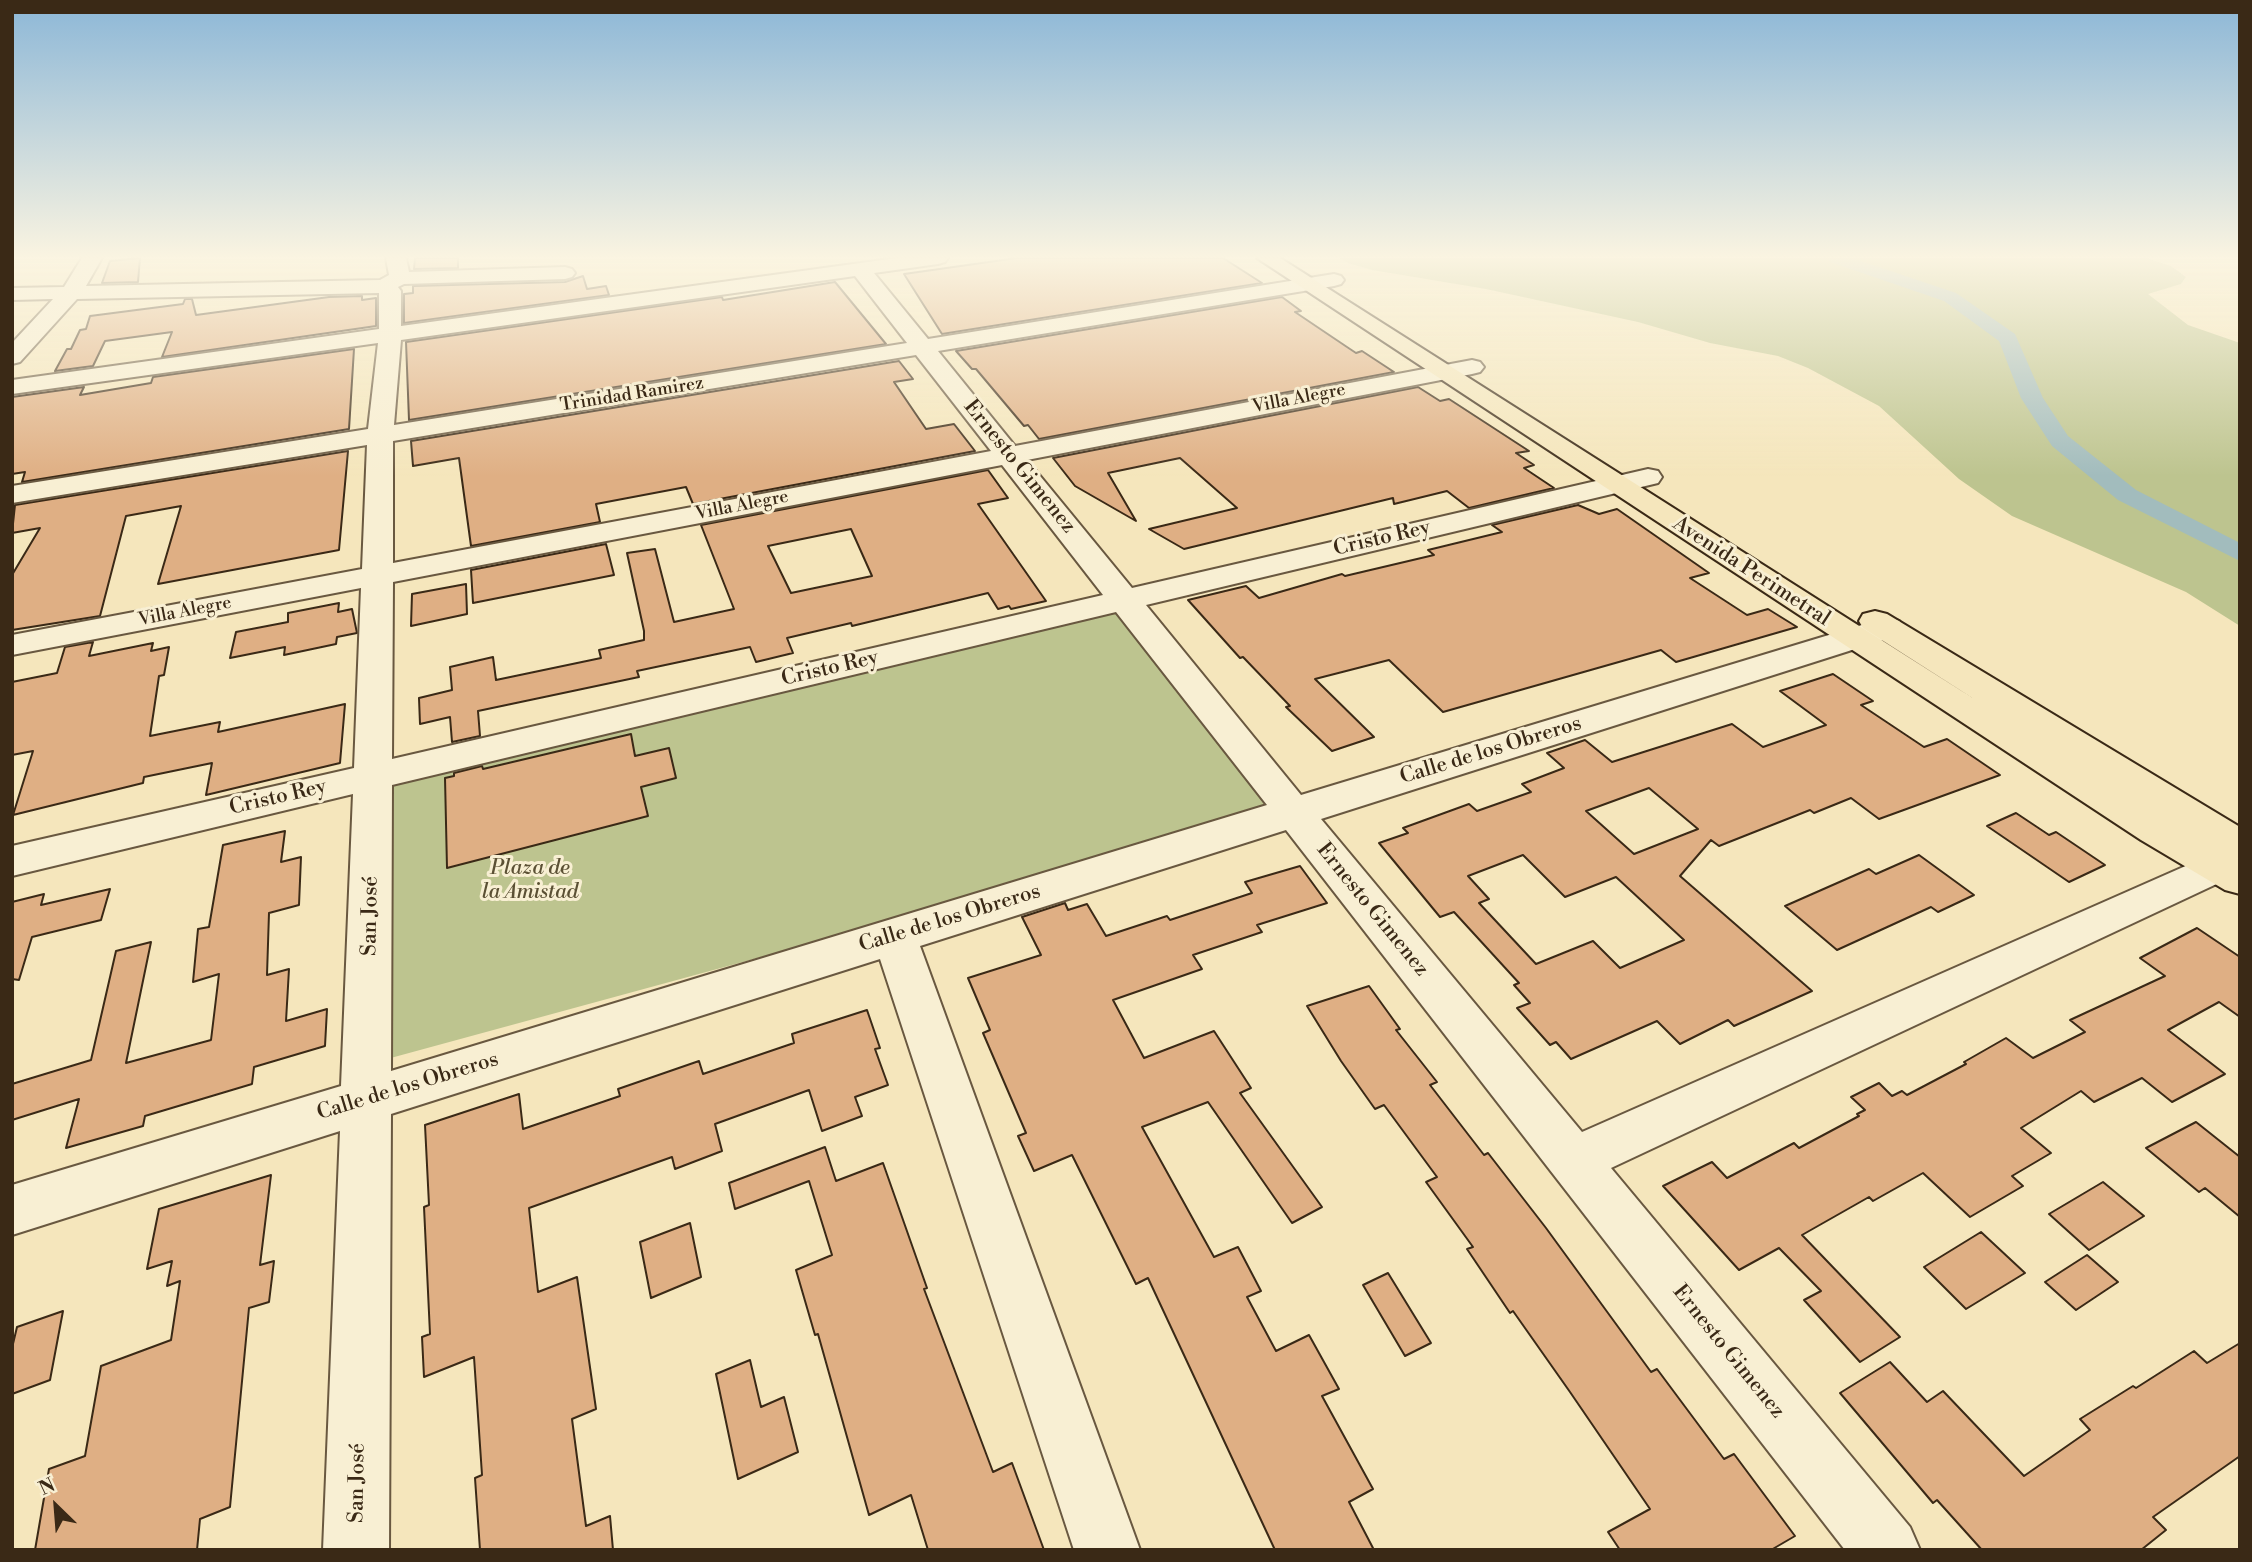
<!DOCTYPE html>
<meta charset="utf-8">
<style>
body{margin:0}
#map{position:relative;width:2252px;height:1562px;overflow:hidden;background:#f5e6bc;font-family:"Libre Bodoni",serif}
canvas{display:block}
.frame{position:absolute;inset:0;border:14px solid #3a2916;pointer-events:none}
.north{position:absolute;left:21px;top:1471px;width:70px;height:70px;-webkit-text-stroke:5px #f8efd3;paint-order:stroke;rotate:335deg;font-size:19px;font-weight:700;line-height:28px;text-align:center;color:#3a2916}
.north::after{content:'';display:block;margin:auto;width:24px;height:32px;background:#3a2916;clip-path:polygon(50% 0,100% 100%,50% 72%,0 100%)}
</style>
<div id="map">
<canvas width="2252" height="1562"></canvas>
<div class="frame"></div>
<div class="north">N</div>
</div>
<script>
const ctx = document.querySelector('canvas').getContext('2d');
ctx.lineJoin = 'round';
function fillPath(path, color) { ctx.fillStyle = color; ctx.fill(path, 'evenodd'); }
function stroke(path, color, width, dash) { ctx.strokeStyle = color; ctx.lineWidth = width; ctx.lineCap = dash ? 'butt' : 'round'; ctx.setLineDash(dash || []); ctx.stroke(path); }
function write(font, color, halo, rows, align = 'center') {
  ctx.font = font + ' "Libre Bodoni",serif'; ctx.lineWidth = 6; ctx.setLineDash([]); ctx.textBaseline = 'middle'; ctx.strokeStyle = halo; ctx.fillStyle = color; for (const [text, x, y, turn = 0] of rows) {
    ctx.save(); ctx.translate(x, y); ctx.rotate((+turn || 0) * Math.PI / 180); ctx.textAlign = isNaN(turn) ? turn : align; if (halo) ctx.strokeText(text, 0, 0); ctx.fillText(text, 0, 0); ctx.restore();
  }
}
fillPath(new Path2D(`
 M1340 258H2146L2171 266 2186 277 2181 284 2148 294 2188 325 2240 343V626L2186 592 2012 516 1959 479 1879 406 1808 368 1778 356 1710 343 1638 322 1486 289 1372 270 1348 263Z
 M1126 600 1293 812 387 1059 388 777Z`), '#bdc48f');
fillPath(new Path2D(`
 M1828 258H1852L1956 293 2015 334 2043 398 2068 436 2136 490 2240 543V561L2118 500 2052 446 2021 398 1999 341 1944 301 1830 262Z`), '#a2bcbd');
const building = new Path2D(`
 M140 258 138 282 102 283 110 261Z
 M415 258H458V268L414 269Z
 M1017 258H1223L1262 283 942 334 904 274Z
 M583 276 587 289 606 286 609 295 404 323V294L413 293V286L565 282Z
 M835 282 886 344 409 420 406 342 722 297 723 300Z
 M362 296V300L376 298V326L162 357 172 332 105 341 93 366 55 371 67 349H71L80 330 86 329 90 316 183 304 185 299H192L196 315 329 297Z
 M1282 297 1301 311 1295 312 1347 347 1356 353 1362 351 1394 372 1039 439 1028 425 1024 426 976 369H972L956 351Z
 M354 349 349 429 22 482 25 472 12 474V397L84 387 80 395 151 383 153 377Z
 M899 361 913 379 894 382 926 429 954 424 975 451 693 504 686 487 596 504 600 522 471 546 459 458 413 466 411 441Z
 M1418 387 1440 401 1449 399 1529 451 1516 453 1534 465 1524 468 1554 488 1469 508 1447 491 1394 504 1393 498 1184 549 1149 529 1237 508 1180 458 1108 473 1136 521 1075 486 1053 458Z
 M348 451 339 550 158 584 181 506 126 516 100 616 12 630V575L40 528 12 533 15 505Z
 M988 470 1008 498 978 504 1046 601 1011 609 1009 606 998 609 988 593 852 626 851 623 787 638 793 653 756 662 750 647 637 671 639 677 478 711 480 736 452 742 450 717 420 724 419 698 452 690 450 667 493 657 496 680 601 658 599 650 644 640V631L627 553 655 549 674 622 734 609 701 525ZM851 529 872 576 791 593 768 546Z
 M1578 505 1599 514 1617 509 1709 573 1690 578 1747 615 1768 609 1797 627 1676 662 1661 650 1443 712 1389 660 1315 679 1374 737 1332 751 1286 707 1290 706 1243 657 1240 658 1188 600 1246 586 1259 598 1342 574 1345 576 1434 555 1428 550 1502 532 1492 525Z
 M606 544 614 575 473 603 471 570Z
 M466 584 467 614 411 626 412 594Z
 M339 603 338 612 352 609 357 633 337 637 336 644 284 655 285 647 230 658 236 632 288 622V613Z
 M93 642 89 656 153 643 151 651 169 647 164 675 159 676 150 736 220 722 218 732 345 704 340 763 206 795 212 763 144 777 143 783 13 815 33 751 12 755V682L57 673 65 647Z
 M1833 674 1873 701 1861 705 1924 747 1947 739 2000 775 1879 819 1851 798 1814 813 1810 810 1719 846 1711 840 1680 876 1812 991 1734 1026 1728 1020 1680 1044 1657 1021 1571 1059 1556 1042 1550 1045 1517 1008 1530 1003 1514 985 1519 983 1454 912 1440 917 1379 843 1408 833 1403 828 1469 804 1477 811 1531 792 1522 784 1564 768 1547 753 1585 740 1612 762 1732 724 1763 747 1826 725 1780 691ZM1649 788 1698 829 1634 854 1586 811ZM1523 855 1565 897 1616 877 1684 940 1620 968 1593 941 1536 964 1479 903 1489 899 1468 876Z
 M631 734 635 756 669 748 676 778 641 787 648 816 447 868 445 778 454 776V773L482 766 483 769Z
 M2016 813 2049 835 2056 832 2105 865 2069 882 1987 826Z
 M285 831 281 862 301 857 299 905 269 913 267 975 289 969 286 1021 327 1009 325 1046 254 1067 252 1084 145 1116 143 1126 66 1148 79 1099 12 1120V1084L91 1060 116 951 151 942 126 1063 211 1040 219 974 193 982 198 929 209 927 223 845Z
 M1919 855 1974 895 1938 912 1931 907 1837 950 1785 906 1869 869 1876 874Z
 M1300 866 1327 903 1257 925 1262 932 1193 955 1202 969 1113 1000 1144 1058 1214 1031 1251 1088 1240 1093 1322 1207 1292 1223 1208 1102 1142 1127 1214 1257 1238 1247 1261 1291 1247 1297 1276 1351 1309 1335 1339 1389 1322 1396 1373 1489 1349 1502 1374 1550H1275L1148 1278 1136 1284 1072 1155 1034 1171 1018 1136 1026 1133 983 1033 990 1030 968 978 1041 955 1022 917 1065 903 1068 910 1087 904 1106 936 1167 916 1170 920 1252 893 1245 882Z
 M110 889 101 920 32 937 19 980 12 979V902L44 894 41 905Z
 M2197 928 2240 957V1017L2219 1002 2168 1030 2225 1074 2172 1102 2142 1078 2094 1102 2081 1091 2021 1128 2051 1153 2012 1176 2023 1186 1970 1217 1923 1173 1873 1201 1869 1197 1802 1235 1900 1337 1860 1362 1804 1300 1821 1291 1779 1248 1739 1270 1663 1186 1712 1162 1727 1178 1794 1143 1799 1148 1859 1116 1857 1114 1865 1110 1851 1097 1879 1083 1892 1096 1902 1091 1907 1095 1966 1064 1964 1062 2006 1038 2033 1058 2085 1032 2070 1020 2165 976 2140 958Z
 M1369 986 1400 1029 1396 1030 1437 1082 1430 1085 1484 1155 1488 1153 1546 1228 1651 1372 1657 1369 1724 1459 1734 1454 1795 1536 1771 1550H1620L1608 1532 1650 1509 1570 1392 1513 1311 1510 1313 1467 1249 1473 1247 1426 1182 1437 1177 1384 1105 1375 1109 1341 1061 1307 1006Z
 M867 1010 880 1048 875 1049 888 1085 855 1097 862 1116 822 1131 809 1090 715 1124 722 1151 675 1169 672 1157 529 1208 538 1292 577 1277 596 1409 572 1419 586 1526 610 1516 613 1550H480L475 1478 482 1475 474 1357 424 1377 422 1337 430 1334 424 1207 429 1205 425 1125 519 1094 523 1129 620 1096 618 1089 699 1061 703 1074 794 1043 792 1034Z
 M2196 1122 2240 1157V1217L2205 1188 2199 1192 2146 1148Z
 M825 1147 836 1181 883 1163 927 1288 924 1289 993 1472 1012 1463 1044 1550H928L911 1495 869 1515 818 1334 815 1335 796 1270 832 1255 809 1181 735 1209 729 1183Z
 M271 1175 260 1265 274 1261 269 1302 249 1308 230 1507 200 1519 197 1550H35L49 1469 85 1456 101 1366 171 1340 180 1281 167 1286 172 1261 147 1269 159 1209Z
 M2103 1182 2144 1216 2089 1250 2049 1214Z
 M690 1223 701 1277 651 1298 640 1242Z
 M1981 1232 2025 1273 1966 1309 1924 1267Z
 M2087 1255 2118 1282 2076 1310 2045 1282Z
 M1388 1273 1431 1343 1405 1356 1363 1285Z
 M63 1311 50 1380 12 1394V1348L17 1327Z
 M2240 1343V1456L2153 1517 2166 1530 2141 1550H1982L1937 1500 1933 1503 1840 1393 1890 1362 1927 1402 1943 1391 2024 1476 2090 1430 2080 1419 2133 1386 2136 1388 2194 1351 2207 1363Z
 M750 1360 761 1407 784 1397 798 1452 738 1479 716 1374Z`);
fillPath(building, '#dfaf84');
stroke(building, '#3a2916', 2);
const minor = new Path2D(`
 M82 258H102L86 286 380 280 389 275 386 258H406L409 272 565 267 572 269 575 273 572 277 565 279 404 284 398 287 401 291V326L897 258H948L945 262 938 264 874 273 928 339 1334 274 1341 276 1344 280 1341 284 1334 286 938 351 1015 446 1472 360 1480 362 1484 367 1480 372 1472 374 1027 460 1132 588 1648 469 1658 471 1662 477 1658 483 1146 605 1301 795 1875 621 1887 618 1899 621 1904 628 1899 635 1321 819 1582 1132 2240 842V873L1611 1168 1910 1527 1920 1550H1845L1286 830 920 946 1140 1550H1074L880 959 391 1114 389 1550H323L340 1131 12 1235V1185L341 1086 353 794 12 876V846L354 768 361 588 12 655V635L362 569 367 445 12 503V486L368 429 378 343 12 394V380L379 329V293L77 299 20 362 12 364V343L53 299 12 300V288L64 287ZM855 276 907 343 394 425 401 340ZM916 355 991 451 393 563V441ZM1002 465 1103 595 392 759 393 582ZM1116 612 1267 805 391 1071 392 785Z`);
const major = new Path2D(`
 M1257 258H1280L1982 704 1863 628 1859 621 1863 614 1875 611 1887 614 2240 827V859L2237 858 2240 860V894L2225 890 2141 840Z`);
stroke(minor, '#695840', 4);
stroke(major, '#3a2916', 4);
fillPath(minor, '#f8efd3');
fillPath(major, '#f5e6bc');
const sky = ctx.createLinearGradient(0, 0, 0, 476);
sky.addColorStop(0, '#8cb7d7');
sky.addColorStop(0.54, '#faf4e1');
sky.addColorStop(1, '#faf4e100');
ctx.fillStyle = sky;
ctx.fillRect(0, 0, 2252, 476);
write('18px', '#3a2916', '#f8efd3', [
 ["Trinidad Ramirez",632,395,-9],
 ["Villa Alegre",1299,399,-11],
 ["Villa Alegre",742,506,-11],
 ["Villa Alegre",185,612,-11]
]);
write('21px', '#3a2916', '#f8efd3', [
 ["Ernesto Gimenez",1019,467,51],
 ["Cristo Rey",1382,539,-13],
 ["Avenida Perimetral",1751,572,33],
 ["Cristo Rey",830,669,-13],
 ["Calle de los Obreros",1491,751,-17],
 ["Cristo Rey",278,798,-13],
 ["Ernesto Gimenez",1372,910,51],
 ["San José",371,916,-89],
 ["Calle de los Obreros",950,919,-17],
 ["Calle de los Obreros",408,1087,-17],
 ["Ernesto Gimenez",1728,1352,51],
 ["San José",358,1483,-89]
]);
write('italic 21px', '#5b5034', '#f8efd3', [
 ["Plaza de",530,869],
 ["la Amistad",530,893]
]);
</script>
